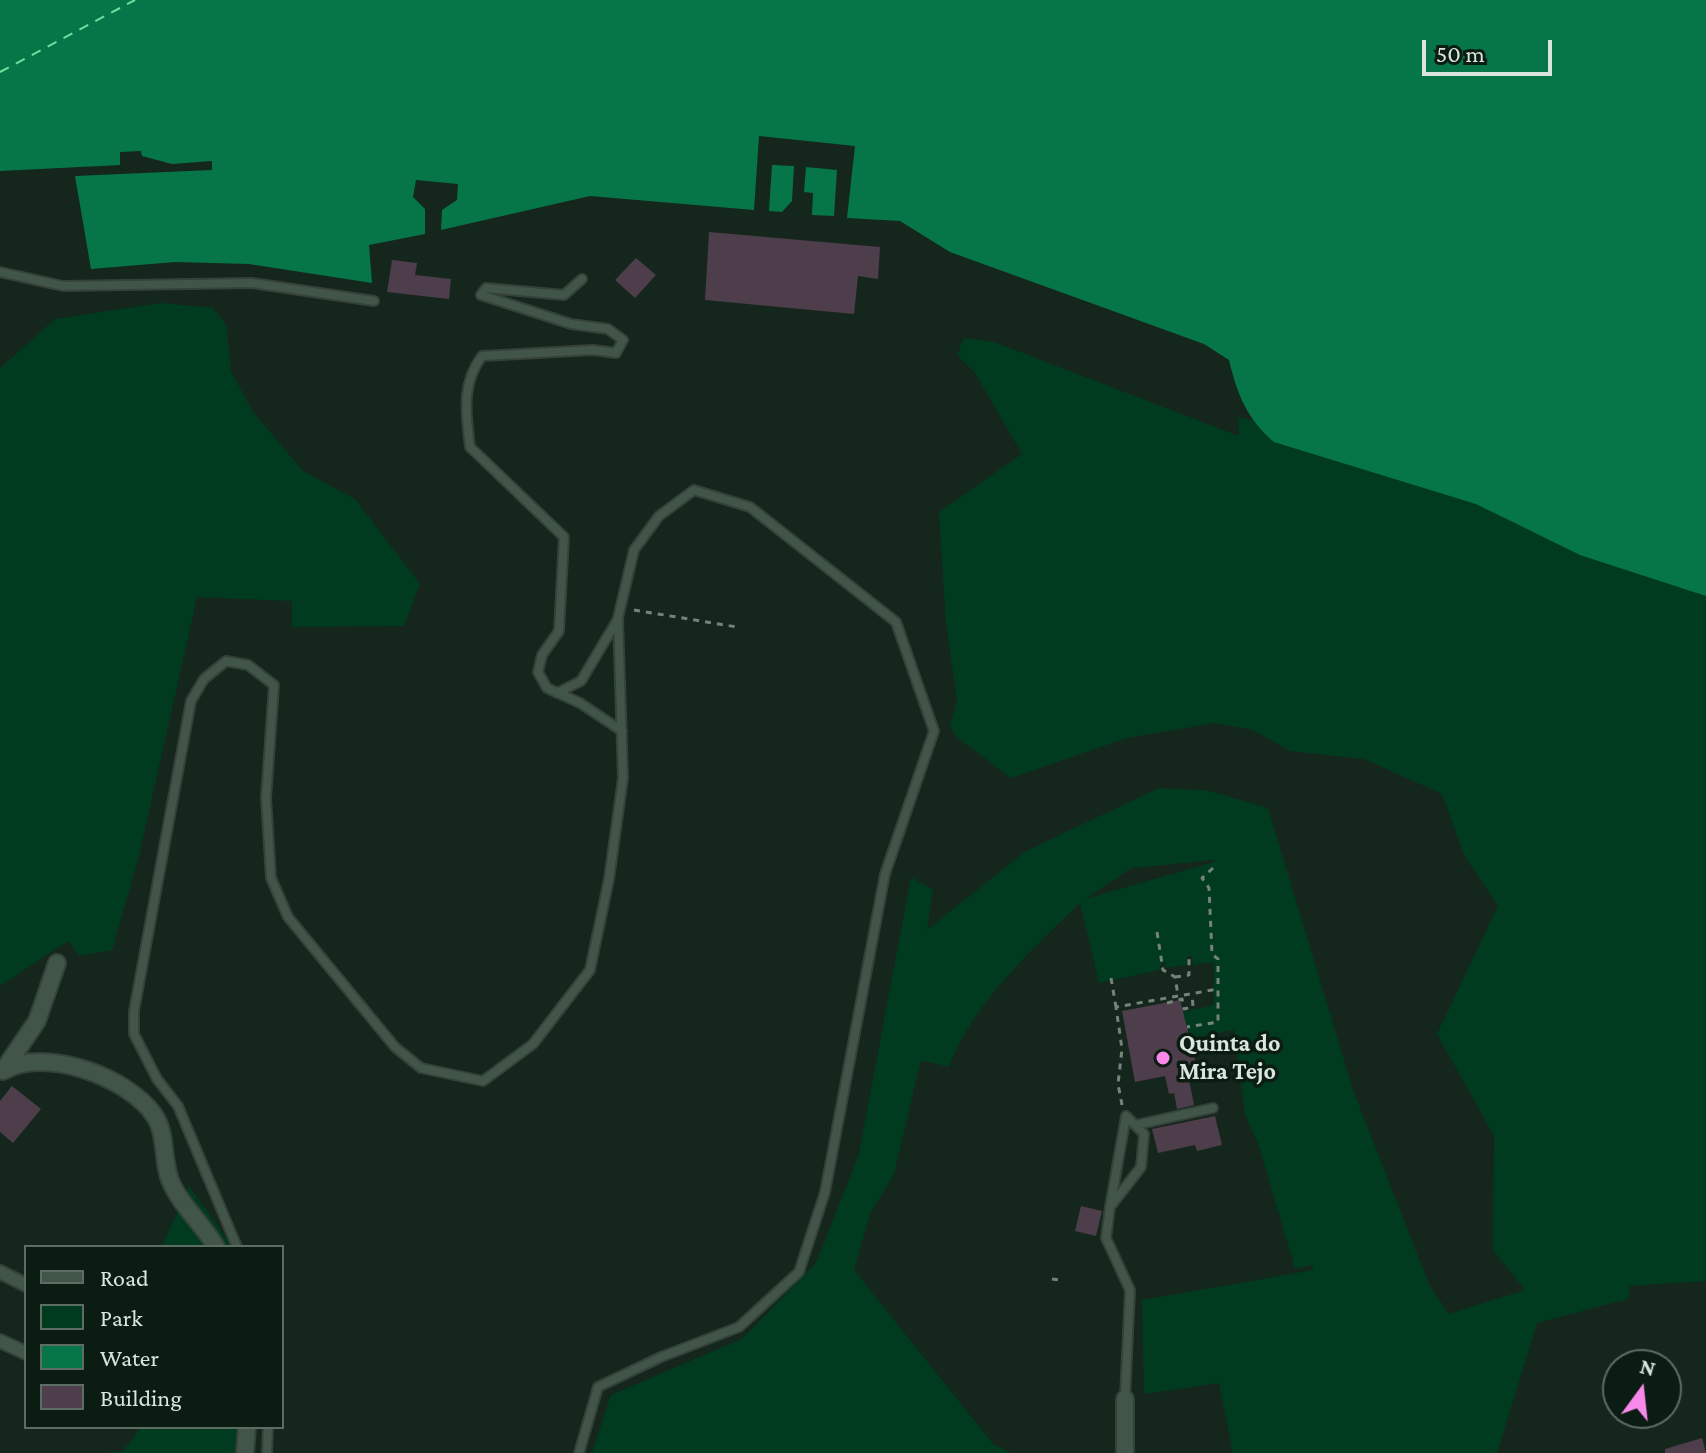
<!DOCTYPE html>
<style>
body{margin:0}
#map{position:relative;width:1706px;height:1453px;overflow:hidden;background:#15261c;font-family:"Crimson Pro",serif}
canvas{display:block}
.legend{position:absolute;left:24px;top:1245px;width:260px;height:184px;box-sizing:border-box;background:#0b1d13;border:2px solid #5d6d64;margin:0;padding:10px 14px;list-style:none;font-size:24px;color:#d9e5dd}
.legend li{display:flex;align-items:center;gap:16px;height:40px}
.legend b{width:40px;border:2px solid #5d6d64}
.north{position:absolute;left:1602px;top:1349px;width:80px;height:80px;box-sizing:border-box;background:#0b1d13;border:2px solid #5d6d64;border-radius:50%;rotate:15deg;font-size:22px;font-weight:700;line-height:32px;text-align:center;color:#d9e5dd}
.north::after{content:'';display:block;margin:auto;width:28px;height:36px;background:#f888ea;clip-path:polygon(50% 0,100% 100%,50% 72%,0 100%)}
.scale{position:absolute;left:1422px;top:40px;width:130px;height:36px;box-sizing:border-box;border:4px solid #d9e5dd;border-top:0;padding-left:10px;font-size:24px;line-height:28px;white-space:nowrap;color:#d9e5dd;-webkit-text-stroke:6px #0b1d13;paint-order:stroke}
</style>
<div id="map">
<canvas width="1706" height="1453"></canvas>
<ul class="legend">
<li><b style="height:10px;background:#425549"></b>Road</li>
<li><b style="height:22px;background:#003b20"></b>Park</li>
<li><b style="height:22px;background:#067648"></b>Water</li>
<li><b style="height:22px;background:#4e3e4b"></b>Building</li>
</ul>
<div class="north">N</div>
<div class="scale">50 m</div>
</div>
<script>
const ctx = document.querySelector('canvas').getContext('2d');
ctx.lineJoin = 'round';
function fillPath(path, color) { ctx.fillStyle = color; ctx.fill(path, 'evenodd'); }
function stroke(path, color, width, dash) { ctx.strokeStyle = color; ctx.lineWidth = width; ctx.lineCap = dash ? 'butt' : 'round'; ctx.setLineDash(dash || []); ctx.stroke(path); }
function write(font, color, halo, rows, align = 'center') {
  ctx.font = font + ' "Crimson Pro",serif'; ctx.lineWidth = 7; ctx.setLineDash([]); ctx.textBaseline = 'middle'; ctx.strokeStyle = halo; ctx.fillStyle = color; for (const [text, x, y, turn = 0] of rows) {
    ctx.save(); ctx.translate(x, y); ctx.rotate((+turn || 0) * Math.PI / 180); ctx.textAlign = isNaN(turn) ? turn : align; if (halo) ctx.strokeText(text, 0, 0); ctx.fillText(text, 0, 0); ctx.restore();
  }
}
fillPath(new Path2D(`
 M161 303 213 308 226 324 231 371 253 412 303 471 355 499 420 584 404 626 292 627V601L197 597 139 856 112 950 80 956 68 941 0 986V368L55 319Z
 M964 338 994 342 1239 436 1238 417 1305 433 1490 509 1516 524 1601 561 1662 576 1706 597V1281L1630 1286 1628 1299 1537 1323 1497 1453H1233L1219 1383 1144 1394 1142 1300 1314 1270 1311 1265 1295 1269 1259 1146 1245 1115 1234 1030 1188 1039 1182 1012 1214 1005V962L1193 965 1192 956H1187L1188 965 1166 968 1165 961 1162 962 1159 970 1099 983 1080 903C1032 950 973 1002 949 1067L921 1060 894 1174 870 1214 854 1270 993 1444 1011 1453H592L611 1395 742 1339 816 1263 859 1154 911 877 933 890 927 930 1026 851 1159 788 1206 790 1268 808 1353 1090 1429 1284 1449 1314 1525 1290 1493 1250 1494 1136 1437 1034 1498 906 1465 857 1442 794 1364 759 1290 751 1253 730 1214 723 1127 738 1011 778 958 738 950 727 957 699 946 624 939 512 1022 454 975 373 957 355ZM1215 860 1214 862 1085 899 1132 868Z
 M189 1186 229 1242 231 1247H162Z
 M141 1427H256L255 1453H106L123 1451Z`), '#003b20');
fillPath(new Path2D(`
 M0 0H1706V596L1580 555 1476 504 1274 442C1247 419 1237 394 1229 360L1204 344 950 252 900 221 847 218 855 146 759 136 754 210 590 196 441 230 442 210 457 200 458 184 416 180 413 197 425 209V234L369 245 372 283 249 264 175 262 91 269 75 176 212 170V161L172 164 142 156 141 151 120 152V165L0 171Z
 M772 165 794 166 792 201 782 212 769 211Z
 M806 167 837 170 834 216 812 215 813 193 804 192Z`), '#067648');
stroke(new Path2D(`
 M0 72 135 0`), '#67e2a0', 2, [10, 8]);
fillPath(new Path2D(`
 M709 232 880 247 878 279 858 276 854 314 705 300Z
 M636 258 656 275 635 298 615 280Z
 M392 260 417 263 415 275 451 279 449 299 387 292Z
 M1180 1000 1197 1067 1187 1069 1194 1105 1177 1109 1174 1093 1169 1094 1165 1076 1135 1082 1122 1011Z
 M12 1086 41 1109 13 1143 0 1132V1101Z
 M1215 1116 1222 1145 1197 1151 1195 1145 1158 1153 1152 1129Z
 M1081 1206 1102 1211 1096 1236 1075 1231Z
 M1702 1438 1706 1453H1665V1449Z`), '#4e3e4b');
const service = new Path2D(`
 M0 272 63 286 252 283 374 301
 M582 279 564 295 486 288 481 295 571 324 608 329 623 340 616 353 593 350 482 356C461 384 466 414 470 447L564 537 559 631 542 655 538 672 547 688 580 703 622 731
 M557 693 581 681 618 619
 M1136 1125 1213 1108
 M1110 1207 1126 1116 1144 1134 1141 1167 1110 1207 1106 1238 1130 1290 1125 1398
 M237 1247 178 1106 157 1079 134 1034V1011L191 701 204 679 226 661 248 665 274 685 266 798 271 878 288 917 395 1047 421 1068 483 1081 533 1044 590 970 609 879 623 778 618 618 634 550 659 516 694 490 750 507 896 622 934 731 885 874 825 1192 799 1272 739 1327 661 1357 598 1387 579 1453
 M267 1453 268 1427`);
const pedestrian = new Path2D(`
 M0 1272 26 1285
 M0 1341 26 1353`);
const minor = new Path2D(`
 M5 1068 37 1021 57 963
 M3 1071C44 1046 128 1077 154 1115 167 1134 162 1159 170 1180 180 1205 203 1224 216 1247
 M1125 1399V1453
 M245 1453 247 1427`);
stroke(service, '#35423a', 12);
stroke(pedestrian, '#35423a', 16);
stroke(minor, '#35423a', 20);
stroke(new Path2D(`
 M634 610 737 627
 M1213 868 1202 878 1209 888 1212 954 1218 959V989
 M1157 932 1163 970 1175 977 1178 995
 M1175 977 1189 975V956
 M1111 978 1116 1007
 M1167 1003 1182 999 1184 1009 1193 1007 1192 994
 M1122 1105 1118 1084 1122 1049 1116 1007 1218 989V1022L1187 1027
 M1052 1279 1059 1280`), '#75847a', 3, [6, 6]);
stroke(service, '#425549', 8);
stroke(pedestrian, '#425549', 12);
stroke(minor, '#425549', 16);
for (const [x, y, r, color] of [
 [1163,1058,8,"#f888ea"]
]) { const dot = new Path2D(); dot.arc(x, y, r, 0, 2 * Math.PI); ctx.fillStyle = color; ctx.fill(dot); stroke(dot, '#0b1d13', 3); }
write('bold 24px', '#d9e5dd', '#0b1d13', [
 ["Quinta do",1179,1044],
 ["Mira Tejo",1179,1072]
], 'left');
</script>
